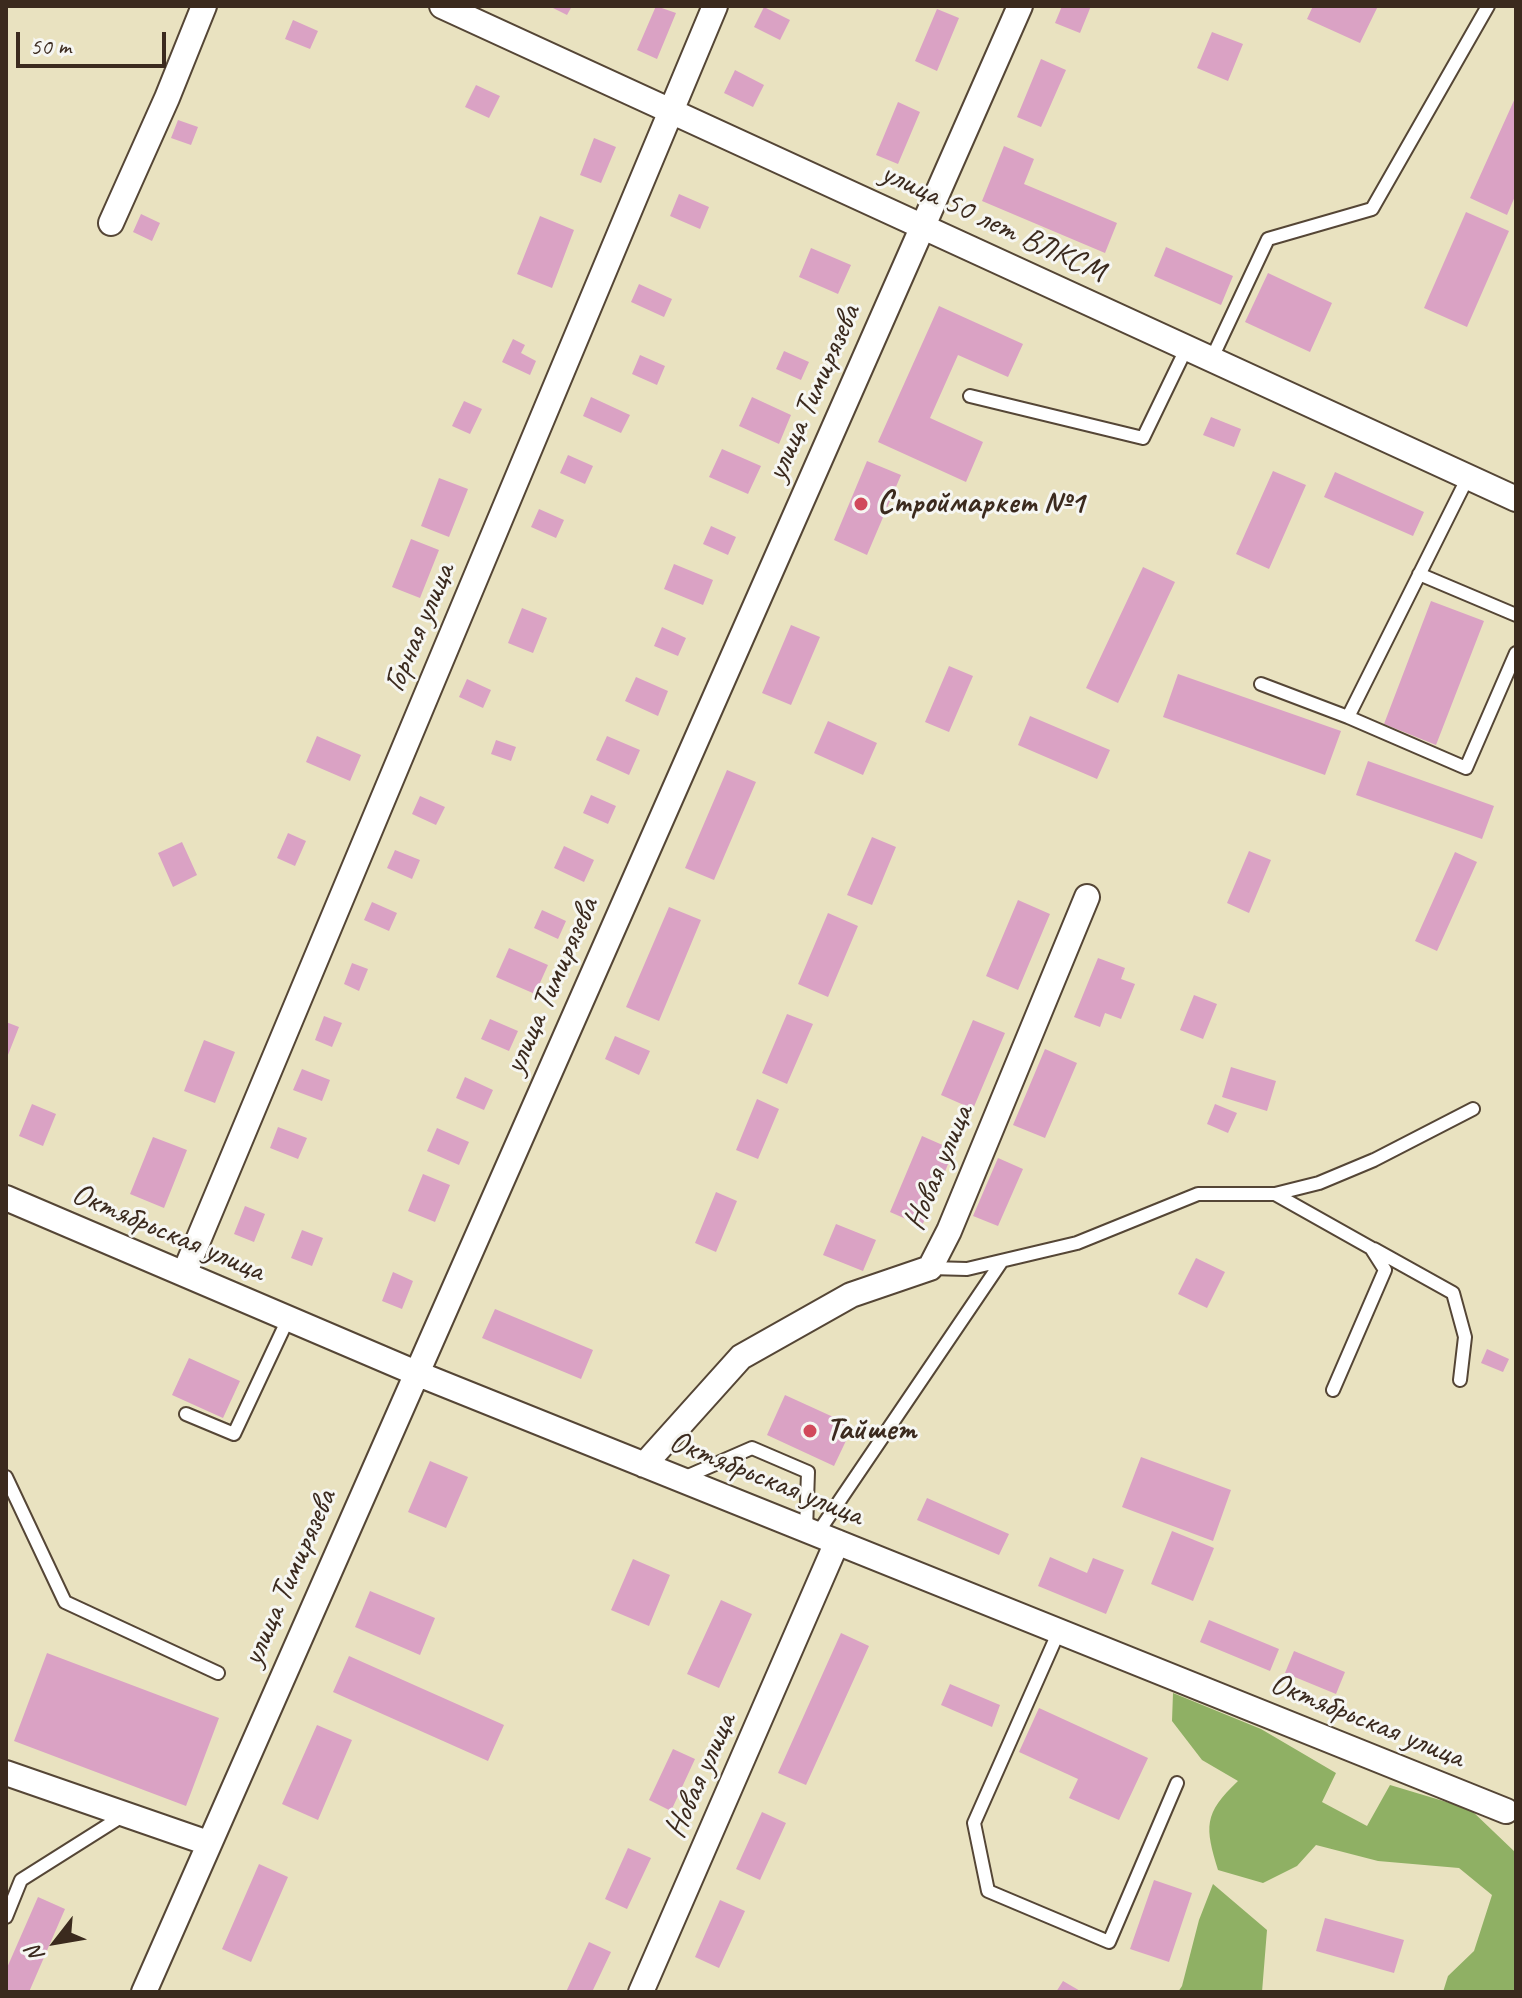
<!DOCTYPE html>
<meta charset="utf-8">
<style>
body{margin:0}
#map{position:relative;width:1522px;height:1998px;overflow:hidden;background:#e9e2c0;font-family:Caveat,sans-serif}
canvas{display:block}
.frame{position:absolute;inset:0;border:8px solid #3b2a1e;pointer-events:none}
.north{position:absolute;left:16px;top:1902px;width:80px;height:80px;-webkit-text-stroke:6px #f6f6f2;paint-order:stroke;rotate:239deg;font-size:22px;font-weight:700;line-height:32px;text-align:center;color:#3b2a1e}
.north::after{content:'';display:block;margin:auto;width:28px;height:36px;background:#3b2a1e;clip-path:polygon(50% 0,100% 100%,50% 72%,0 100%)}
.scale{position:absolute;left:16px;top:32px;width:150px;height:36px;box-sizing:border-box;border:4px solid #3b2a1e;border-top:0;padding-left:10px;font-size:24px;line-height:28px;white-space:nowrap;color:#3b2a1e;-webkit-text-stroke:6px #f6f6f2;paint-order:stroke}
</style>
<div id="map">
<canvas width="1522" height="1998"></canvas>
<div class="frame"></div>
<div class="north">N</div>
<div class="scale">50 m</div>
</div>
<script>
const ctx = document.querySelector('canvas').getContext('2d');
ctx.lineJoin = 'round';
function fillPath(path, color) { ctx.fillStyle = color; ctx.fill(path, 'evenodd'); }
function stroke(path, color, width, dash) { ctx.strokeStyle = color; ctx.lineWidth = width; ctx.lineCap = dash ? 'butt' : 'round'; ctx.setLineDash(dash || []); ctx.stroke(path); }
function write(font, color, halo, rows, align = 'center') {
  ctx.font = font + ' Caveat,sans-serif'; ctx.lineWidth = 6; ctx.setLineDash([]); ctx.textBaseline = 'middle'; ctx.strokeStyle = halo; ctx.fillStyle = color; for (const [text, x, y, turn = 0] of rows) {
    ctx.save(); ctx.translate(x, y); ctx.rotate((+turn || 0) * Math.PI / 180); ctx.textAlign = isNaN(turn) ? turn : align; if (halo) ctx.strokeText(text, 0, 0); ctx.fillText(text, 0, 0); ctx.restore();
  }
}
fillPath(new Path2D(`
 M1173 1693 1261 1729 1336 1773 1322 1802 1367 1826 1390 1785 1470 1809 1516 1853V1992H1443L1448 1976 1474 1951 1492 1895 1459 1868 1378 1861 1316 1845 1297 1866 1263 1883 1218 1870C1205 1827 1203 1814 1238 1781L1202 1760 1172 1721Z
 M1213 1884 1267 1930 1262 1992H1178L1182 1986 1199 1920Z`), '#8fb064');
fillPath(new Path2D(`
 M549 6H572L567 15Z
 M656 6 676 13 657 59 637 50Z
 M1062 6H1091L1080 33 1055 23Z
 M1313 6H1378L1360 43 1307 19Z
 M764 7 790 20 780 40 754 27Z
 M937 9 959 18 937 71 915 61Z
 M293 20 318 31 310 49 285 39Z
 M1212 32 1243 44 1228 81 1197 68Z
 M1041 59 1066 70 1041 127 1017 117Z
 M735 70 764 85 753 107 724 93Z
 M476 85 500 96 489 118 465 107Z
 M1516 96V194L1507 215 1470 198Z
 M898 102 920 112 898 164 876 155Z
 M178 120 198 127 191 145 171 138Z
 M594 138 616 147 601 183 580 175Z
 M1004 146 1034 159 1024 184 1117 223 1105 253 982 201Z
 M679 194 709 207 700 229 670 216Z
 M1466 212 1509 231 1467 327 1424 308Z
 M141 214 160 223 152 241 133 232Z
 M540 216 574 230 552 288 517 274Z
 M1166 247 1233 276 1221 305 1154 276Z
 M811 248 851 265 838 294 799 277Z
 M1268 273 1332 303 1310 352 1245 322Z
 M639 284 672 299 664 317 631 302Z
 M939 306 1023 344 1008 377 958 355 930 418 983 442 966 482 878 442Z
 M513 339 525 345 521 353 536 361 530 375 502 362Z
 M784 351 809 362 801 380 776 369Z
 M640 355 665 366 657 385 632 374Z
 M591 397 630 415 621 433 583 416Z
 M752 397 791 415 779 444 739 426Z
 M464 401 482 409 470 434 452 426Z
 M1211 417 1241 429 1234 447 1203 435Z
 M722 449 761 466 748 494 709 477Z
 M568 455 593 466 585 484 560 473Z
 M867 461 901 475 867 555 834 540Z
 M1273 471 1306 485 1269 569 1236 554Z
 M1335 472 1424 512 1413 536 1324 497Z
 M439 478 468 489 449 537 421 526Z
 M539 509 564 520 556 538 531 527Z
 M711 526 736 537 728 555 703 544Z
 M411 539 439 550 420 598 392 587Z
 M674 564 713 580 703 605 664 589Z
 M1143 567 1175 582 1118 703 1086 688Z
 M1431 601 1484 621 1436 745 1384 724Z
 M522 608 547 618 533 653 508 643Z
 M791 625 820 637 791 705 762 693Z
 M662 627 686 638 678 656 654 646Z
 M949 666 973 676 949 732 925 722Z
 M1178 674 1341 731 1325 775 1163 717Z
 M636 677 668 691 658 716 625 701Z
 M467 679 491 690 483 708 459 697Z
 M1030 716 1110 750 1097 779 1018 745Z
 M828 721 877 743 863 775 814 753Z
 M317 736 361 755 350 781 306 762Z
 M607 736 640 750 629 775 596 760Z
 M496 740 516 747 511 761 491 754Z
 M1368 761 1494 806 1482 839 1356 795Z
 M727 770 756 782 714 880 685 868Z
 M591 795 616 806 608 824 583 813Z
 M420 796 445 807 436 825 412 814Z
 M288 833 306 841 295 866 277 858Z
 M872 837 896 847 872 905 847 895Z
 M182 842 197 875 173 887 158 853Z
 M564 846 594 860 584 882 554 868Z
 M395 850 420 860 412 879 387 868Z
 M1249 851 1271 860 1249 913 1227 903Z
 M1455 852 1477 862 1437 951 1415 941Z
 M1018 900 1050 914 1018 990 986 976Z
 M372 902 397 913 389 931 364 920Z
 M669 907 701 920 659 1021 626 1007Z
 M542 910 566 921 558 939 534 928Z
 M828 913 858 926 828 997 798 984Z
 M509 948 548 965 535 994 496 977Z
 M1098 958 1125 968 1121 979 1135 984 1121 1019 1105 1013 1100 1027 1074 1017Z
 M352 963 368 969 359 991 344 984Z
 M1194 995 1217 1004 1203 1039 1180 1030Z
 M787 1014 813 1024 787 1084 762 1073Z
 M324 1016 342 1023 332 1047 315 1040Z
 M490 1019 518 1031 509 1051 481 1039Z
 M973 1020 1005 1033 973 1109 941 1095Z
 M6 1022 19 1027 6 1060Z
 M615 1036 650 1051 639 1075 605 1059Z
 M204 1040 235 1052 215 1103 184 1091Z
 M1045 1049 1077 1063 1045 1138 1013 1125Z
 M1231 1067 1276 1081 1267 1111 1222 1097Z
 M302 1069 330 1080 322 1101 293 1090Z
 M465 1077 493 1090 484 1110 456 1098Z
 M757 1099 779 1109 758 1159 736 1150Z
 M32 1104 56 1114 43 1146 19 1136Z
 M1215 1104 1237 1113 1228 1133 1207 1124Z
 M278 1127 307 1138 298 1159 270 1148Z
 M437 1128 469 1142 459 1165 427 1151Z
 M922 1136 954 1150 922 1226 890 1212Z
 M153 1137 187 1150 164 1208 130 1194Z
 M998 1158 1023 1169 998 1226 973 1216Z
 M423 1174 450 1185 435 1222 408 1211Z
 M716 1192 737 1201 716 1252 695 1243Z
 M245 1206 265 1214 254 1242 234 1234Z
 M836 1224 876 1240 863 1271 823 1255Z
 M302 1230 323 1238 312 1266 291 1258Z
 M1196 1258 1225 1272 1207 1308 1178 1294Z
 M393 1272 413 1281 402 1309 382 1301Z
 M495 1309 593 1350 581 1379 482 1338Z
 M1487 1349 1509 1359 1503 1372 1481 1363Z
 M189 1358 240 1381 223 1418 172 1395Z
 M785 1395 853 1426 834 1466 767 1435Z
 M1141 1457 1231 1490 1213 1541 1122 1507Z
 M430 1461 468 1477 446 1528 408 1512Z
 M927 1498 1009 1534 999 1555 917 1520Z
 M1172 1531 1214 1548 1193 1601 1151 1584Z
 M1050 1557 1087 1573 1093 1558 1124 1570 1106 1614 1038 1586Z
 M633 1559 670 1575 649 1626 611 1610Z
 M370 1591 435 1618 420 1655 355 1627Z
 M721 1600 752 1614 719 1688 687 1674Z
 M1209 1620 1279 1649 1270 1671 1200 1642Z
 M841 1633 869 1646 806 1785 778 1773Z
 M1294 1651 1345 1672 1336 1694 1285 1673Z
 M47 1653 219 1718 186 1806 14 1741Z
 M349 1656 504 1725 488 1761 333 1692Z
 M950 1684 1000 1705 992 1727 941 1705Z
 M1039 1708 1148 1758 1119 1820 1069 1798 1078 1779 1019 1752Z
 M317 1725 352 1740 318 1820 282 1804Z
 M673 1749 695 1759 671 1811 649 1800Z
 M762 1812 786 1823 760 1880 736 1869Z
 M628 1848 651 1858 627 1909 605 1899Z
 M259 1864 288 1877 251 1962 222 1949Z
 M1154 1880 1192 1893 1169 1962 1130 1949Z
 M38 1897 65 1909 29 1992H10L6 1990V1970Z
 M720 1900 745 1911 719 1968 695 1957Z
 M1325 1918 1404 1940 1394 1973 1316 1951Z
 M589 1942 611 1952 592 1992H566Z
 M1063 1981 1082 1992H1056Z`), '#daa2c4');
const service = new Path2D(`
 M1212 358 1268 239 1372 209 1488 6
 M970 396 1143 438 1187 347
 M1419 574 1516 615
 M1261 684 1348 717 1468 477
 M1348 717 1466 768 1516 653
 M1275 1194 1371 1248 1385 1270 1333 1390
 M1374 1249 1453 1293 1465 1337 1460 1380
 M930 1268 967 1269 1077 1243 1198 1194H1275L1319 1183 1374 1160 1473 1109
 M186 1414 234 1434 288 1319
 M6 1477 65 1602 218 1673
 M681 1479 752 1448 808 1472 806 1530
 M817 1534 1002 1261
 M1059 1631 974 1823 988 1891 1109 1942 1177 1783
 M6 1917 21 1880 124 1815`);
const minor = new Path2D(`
 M442 6 1516 499
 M111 223 167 98 204 6
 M6 1198 416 1373 1506 1811
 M184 1274 715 6
 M644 1465 741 1357 851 1295 930 1268 949 1231 1087 897
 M6 1773 208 1843
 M144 1992 1020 6
 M641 1992 837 1542`);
stroke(service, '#554636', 16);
stroke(minor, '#554636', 28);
stroke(service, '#fff', 12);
stroke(minor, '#fff', 24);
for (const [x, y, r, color] of [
 [861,504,8,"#d1495b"],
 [810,1431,8,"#d1495b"]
]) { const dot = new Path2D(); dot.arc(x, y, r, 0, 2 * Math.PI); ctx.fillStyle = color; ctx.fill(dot); stroke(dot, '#f6f6f2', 3); }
write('32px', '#3b2a1e', '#f6f6f2', [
 ["улица 50 лет ВЛКСМ",993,223,25],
 ["улица Тимирязева",814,393,-66],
 ["Горная улица",420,628,-67],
 ["улица Тимирязева",552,986,-66],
 ["Новая улица",939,1168,-67],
 ["Октябрьская улица",168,1233,23],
 ["Октябрьская улица",766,1479,22],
 ["улица Тимирязева",290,1578,-66],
 ["Октябрьская улица",1367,1721,22],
 ["Новая улица",701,1776,-66]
]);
write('bold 32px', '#3b2a1e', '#f6f6f2', [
 ["Строймаркет №1",877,504],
 ["Тайшет",826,1431]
], 'left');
</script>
